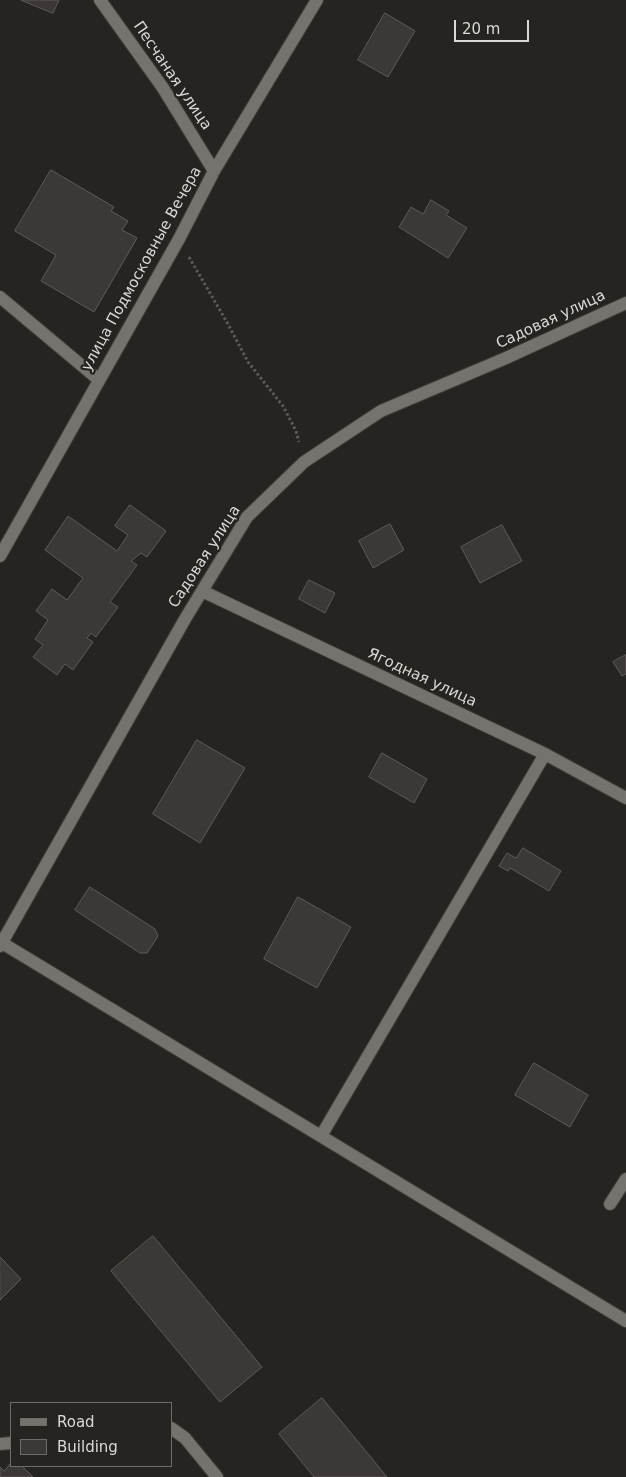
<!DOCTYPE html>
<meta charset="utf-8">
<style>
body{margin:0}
#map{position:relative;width:626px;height:1477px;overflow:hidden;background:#252420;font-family:"DejaVu Sans",sans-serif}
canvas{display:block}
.legend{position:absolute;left:10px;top:1402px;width:162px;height:65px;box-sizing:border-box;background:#252420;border:1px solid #6d6c69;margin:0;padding:6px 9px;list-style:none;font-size:15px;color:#d9d9d6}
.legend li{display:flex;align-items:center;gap:10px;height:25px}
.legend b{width:25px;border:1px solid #6d6c69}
.scale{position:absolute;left:454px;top:20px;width:75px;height:22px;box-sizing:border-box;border:2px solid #d9d9d6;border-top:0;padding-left:6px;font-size:15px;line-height:18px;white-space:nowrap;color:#d9d9d6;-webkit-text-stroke:4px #252420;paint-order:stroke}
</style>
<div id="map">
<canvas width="626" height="1477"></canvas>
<ul class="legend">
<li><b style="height:6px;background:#74736e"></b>Road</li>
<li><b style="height:14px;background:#3c3835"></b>Building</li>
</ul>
<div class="scale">20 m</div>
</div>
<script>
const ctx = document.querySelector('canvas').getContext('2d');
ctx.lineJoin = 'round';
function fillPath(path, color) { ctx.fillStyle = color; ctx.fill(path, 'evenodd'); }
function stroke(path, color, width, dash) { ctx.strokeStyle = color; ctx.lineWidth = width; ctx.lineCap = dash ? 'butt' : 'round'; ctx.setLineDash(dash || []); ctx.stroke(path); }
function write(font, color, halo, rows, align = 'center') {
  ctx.font = font + ' "DejaVu Sans",sans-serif'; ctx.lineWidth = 4.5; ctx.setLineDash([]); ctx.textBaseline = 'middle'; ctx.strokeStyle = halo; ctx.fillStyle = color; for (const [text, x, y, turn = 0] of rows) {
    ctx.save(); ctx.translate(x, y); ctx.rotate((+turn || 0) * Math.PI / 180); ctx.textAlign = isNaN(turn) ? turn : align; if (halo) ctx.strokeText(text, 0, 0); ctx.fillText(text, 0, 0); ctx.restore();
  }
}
const building = new Path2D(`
 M21 0H59L53 13Z
 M385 13 415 31 388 77 358 60Z
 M51 170 114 207 111 211 128 221 122 230 137 238 94 312 41 281 56 255 15 231Z
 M431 200 449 211 446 215 467 228 448 258 399 227 411 207 423 214Z
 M130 505 166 531 147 557 141 553 131 561 137 565 110 602 118 607 96 637 91 633 87 638 93 642 73 670 65 664 57 675 33 657 43 645 35 639 48 620 36 611 52 589 67 600 83 578 45 550 68 516 117 551 128 535 115 526Z
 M390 524 404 550 373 568 359 541Z
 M502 525 522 561 480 583 461 547Z
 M309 580 335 593 325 613 299 599Z
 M626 655V674L622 676 613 662Z
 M197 740 245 768 200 843 153 814Z
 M382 753 427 779 414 803 369 777Z
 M523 848 561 871 549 891 510 868 508 871 499 866 507 853 516 858Z
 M90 887 155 929 158 936 147 953H140L75 910Z
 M298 897 351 927 317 988 264 959Z
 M534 1063 588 1095 570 1127 515 1095Z
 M153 1236 262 1367 220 1402 111 1271Z
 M0 1257 21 1279 0 1300Z
 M322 1398 387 1477H314L279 1434Z
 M11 1463V1466H22L33 1477H0V1467L4 1471Z`);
fillPath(building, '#3c3835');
stroke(building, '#605b59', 1);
const service = new Path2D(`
 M171 1428 185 1438 217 1477
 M0 1444 11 1443`);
const minor = new Path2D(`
 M100 0 163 88 214 171
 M0 297 99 380
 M0 556 179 239 214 171 317 0
 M202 591 545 754 626 798
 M2 943 626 1321
 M0 946 185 619 247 517 304 462 381 411 506 358 626 303
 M321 1136 545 754
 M610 1204 626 1179`);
stroke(service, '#3f3e3b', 14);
stroke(minor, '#3f3e3b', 14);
stroke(new Path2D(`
 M189 257 228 324 248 362 283 406 296 431 299 442`), '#5c5b58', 3, [2.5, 2.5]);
stroke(service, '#74736e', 12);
stroke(minor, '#74736e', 12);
write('15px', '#d9d9d6', '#252420', [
 ["Песчаная улица",172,76,56],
 ["улица Подмосковные Вечера",142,269,-61],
 ["Садовая улица",551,320,-25],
 ["Садовая улица",205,557,-57],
 ["Ягодная улица",422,678,25]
]);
</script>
